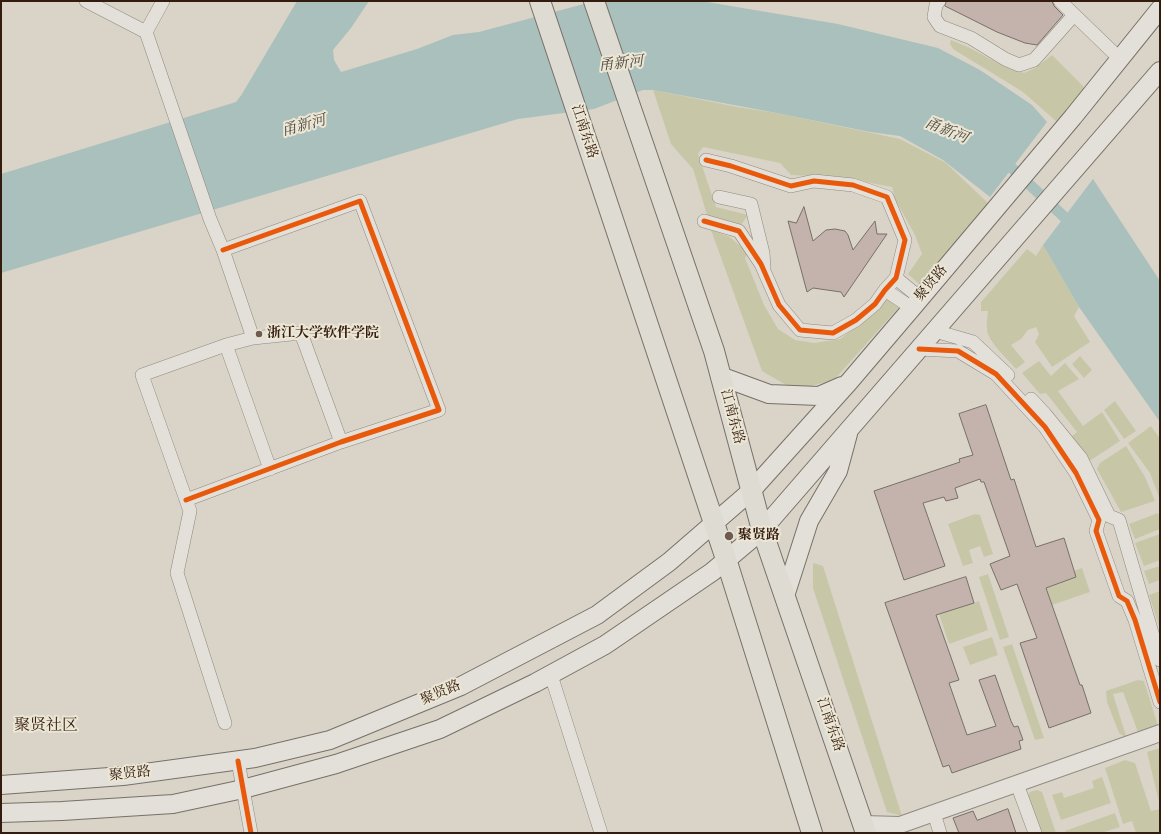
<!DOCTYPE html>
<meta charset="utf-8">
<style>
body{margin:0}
#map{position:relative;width:1161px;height:834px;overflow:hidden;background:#d9d4c7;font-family:Vollkorn,serif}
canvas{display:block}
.frame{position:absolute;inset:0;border:2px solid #331b0e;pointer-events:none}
</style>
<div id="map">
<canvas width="1161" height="834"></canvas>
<div class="frame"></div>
</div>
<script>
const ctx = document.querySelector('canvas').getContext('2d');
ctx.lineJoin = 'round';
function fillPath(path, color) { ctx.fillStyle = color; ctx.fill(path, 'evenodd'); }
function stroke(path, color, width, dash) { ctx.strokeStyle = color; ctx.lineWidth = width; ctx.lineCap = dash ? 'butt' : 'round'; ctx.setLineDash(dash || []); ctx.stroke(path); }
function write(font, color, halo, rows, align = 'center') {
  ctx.font = font + ' Vollkorn,"Noto Serif SC",serif'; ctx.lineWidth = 4; ctx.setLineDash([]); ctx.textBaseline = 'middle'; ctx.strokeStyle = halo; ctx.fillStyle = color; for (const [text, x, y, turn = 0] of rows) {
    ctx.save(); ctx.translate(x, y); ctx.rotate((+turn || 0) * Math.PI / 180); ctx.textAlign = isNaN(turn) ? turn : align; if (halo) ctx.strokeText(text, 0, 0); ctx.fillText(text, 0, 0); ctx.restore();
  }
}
fillPath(new Path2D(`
 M951 40 970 48 1005 67 1024 73 1035 68 1052 55 1083 86 1086 91 1057 122 1023 92 953 49 950 44Z
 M653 90 737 107 777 113 900 139 946 163 990 205 920 285 908 274 922 254 915 235 895 199 892 187 838 177 791 175 780 163 703 147 698 154 716 207 748 215 740 226 708 218 693 169 671 144Z
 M711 230 730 237 748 253 745 258 764 305 778 329 795 340 814 343 840 339 862 321 888 293 900 306 834 380 811 386 786 385 762 371Z
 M1043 245 1079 307 1074 316 1090 342 1052 367 1035 342 1039 334 1036 327 1028 330 1021 339 1011 345 1025 362 1016 369C1008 360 992 345 988 334 986 326 987 319 988 311H981V302L1027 249 1036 256Z
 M1080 356 1092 370 1084 378 1072 364Z
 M1039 361 1051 376 1065 363 1079 379 1058 391 1083 426 1102 412 1120 441 1088 462 1071 437 1077 432 1046 393 1040 394 1022 373Z
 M1115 401 1136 431 1124 439 1104 410Z
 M1151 426 1160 439 1159 497 1150 473 1128 443Z
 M1126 446 1145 477 1155 501 1121 512 1097 469 1100 463Z
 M1158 513 1160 518V529L1135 539 1129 524Z
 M975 514 980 515 993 554 984 557 980 546 969 550 973 563 963 566 948 524Z
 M1160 534V560L1144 566 1135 543Z
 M813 563 823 566 902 816 887 812 813 588Z
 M1160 566V580L1149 584 1144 571Z
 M1082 568 1090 592 1052 605 1046 588 1076 577 1074 571Z
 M988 574 1009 637 1000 640 979 577Z
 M1160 591V626H1159L1149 595Z
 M979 601 988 630 949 644 939 614Z
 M992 637 998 655 970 665 963 647Z
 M1012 644 1044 738 1035 740 1003 647Z
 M1138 680 1144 681 1158 726 1138 732 1123 692 1113 694 1126 736 1125 737 1119 733 1107 702 1106 691Z
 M1160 748V806L1147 752Z
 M1125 760 1135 763 1151 811 1160 809V833H1136L1132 821 1123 824 1105 768Z
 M1102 777 1111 803 1061 820 1052 795 1062 792 1064 798 1094 788 1092 781Z
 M1037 790 1042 792 1056 833H1040L1027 797 1030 792Z
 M1115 813 1120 827 1101 833H1066L1065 831Z`), '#c7c7a8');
fillPath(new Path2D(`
 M297 1H369L351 28 333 50 334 60 341 72 417 49 453 35 479 32 595 1H701L838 24 938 48 980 70 1032 105 1047 122 990 197 943 160 900 136 870 132 777 113 653 90H643L594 109 518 119 1 273V174L236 102 242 94Z
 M1093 179 1160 281V422L1079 307 1043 245Z`), '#a9c0bc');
stroke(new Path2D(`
 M1001 158 1075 227`), '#a9c0bc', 11);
const building = new Path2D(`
 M947 1H1052L1054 6 1063 15 1037 45 1025 43 997 32 945 6Z
 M804 207 813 241 826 230 835 229 845 231 848 235 853 250 875 221 877 234H887L844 297 841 292 813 288 807 292 788 221 796 223Z
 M986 405 1011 480 1014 479 1036 547 1064 538 1076 577 1046 588 1080 685H1082L1091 713 1049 728 1020 643 1037 638 1017 584 1001 590 990 564 1010 556 984 482H981L980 479 955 488 958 498 946 501 944 497 923 503 945 566 904 580 874 491 960 462 959 459 973 455 959 414Z
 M966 577 974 603 936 615 959 680 949 683 967 735 996 726 979 680 995 675 1011 721 1014 727 1018 726 1023 740 1019 741 1021 749 952 773 949 765 943 767 885 603Z
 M1008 809 1016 833H959L953 818 973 811 977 820Z`);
fillPath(building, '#c3b3ac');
stroke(building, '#777068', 1);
const minor = new Path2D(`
 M86 1 146 32 210 219 223 250 253 338
 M939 1 936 5 934 17 940 26 971 38 1005 59 1019 65 1034 60 1074 15
 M1060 1 1120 59
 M146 32 163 1
 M719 197 751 204 763 253 764 268
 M704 221 739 231 761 264 779 305 800 330 833 333 856 320 875 304 885 290 896 278 905 240 887 197 853 185 814 181 791 186 731 166 706 160
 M896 278 920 298
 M885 290 912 308
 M935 331 973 342 1008 375
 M226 345 253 338 301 333 341 442
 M919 349 958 351 996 374 1045 427 1076 473 1099 520 1096 531 1119 596 1127 601 1135 620 1160 702
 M1031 399 1045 414 1081 458 1109 516 1119 520 1160 660
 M186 500 341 442 439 410 360 201 223 250
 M551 675 601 833
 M225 723 177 573 190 511 142 375 226 345 270 469
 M238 761 251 833
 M1017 784 1035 833
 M934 813 940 833`);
const tertiary = new Path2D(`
 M863 824 900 825 1160 733`);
const secondary = new Path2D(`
 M720 376 769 394 819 396 842 386
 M785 596 809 521 838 471 848 434
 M1 785 123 776 255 758 330 740 461 686 597 615 669 562 751 491 849 382 912 308 1073 117 1160 9
 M1 813 62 811 173 804 243 789 336 764 440 729 535 683 605 645 712 572 762 530 1160 71`);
const primary = new Path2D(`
 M540 1 726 559 812 833
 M594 1 714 351 762 530 866 833`);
stroke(minor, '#8f8980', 14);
stroke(tertiary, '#8f8980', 18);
stroke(secondary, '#777068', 20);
stroke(primary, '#777068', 22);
stroke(minor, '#e3e0d9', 13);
stroke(tertiary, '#e3e0d9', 16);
stroke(secondary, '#e3e0d9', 18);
stroke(primary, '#dedbd3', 20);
stroke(new Path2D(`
 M704 221 739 231 761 264 779 305 800 330 833 333 856 320 875 304 885 290 896 278 905 240 887 197 853 185 814 181 791 186 731 166 706 160
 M919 349 958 351 996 374 1045 427 1076 473 1099 520 1096 531 1119 596 1127 601 1135 620 1160 702
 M186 500 341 442 439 410 360 201 223 250
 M238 761 251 833`), '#e8590c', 5);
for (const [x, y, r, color] of [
 [259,334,4,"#6d5c4f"],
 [729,536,5,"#6d5c4f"]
]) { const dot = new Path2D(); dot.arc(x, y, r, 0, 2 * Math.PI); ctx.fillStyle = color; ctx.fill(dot); stroke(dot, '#ece6d5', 1.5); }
write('14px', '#331b0e', '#ece6d5', [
 ["江南东路",583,132,72],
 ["聚贤路",932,284,-50],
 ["江南东路",731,417,75],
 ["聚贤路",441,694,-23],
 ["江南东路",829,725,71],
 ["聚贤路",130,775,-6]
]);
write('bold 14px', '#331b0e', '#ece6d5', [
 ["浙江大学软件学院",267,334],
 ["聚贤路",738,536]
], 'left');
write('italic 15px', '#504a41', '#ece6d5', [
 ["甬新河",621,65,-6],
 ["甬新河",304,127,-15],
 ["甬新河",946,132,22]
]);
write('16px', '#331b0e', '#ece6d5', [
 ["聚贤社区",46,727]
]);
</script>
